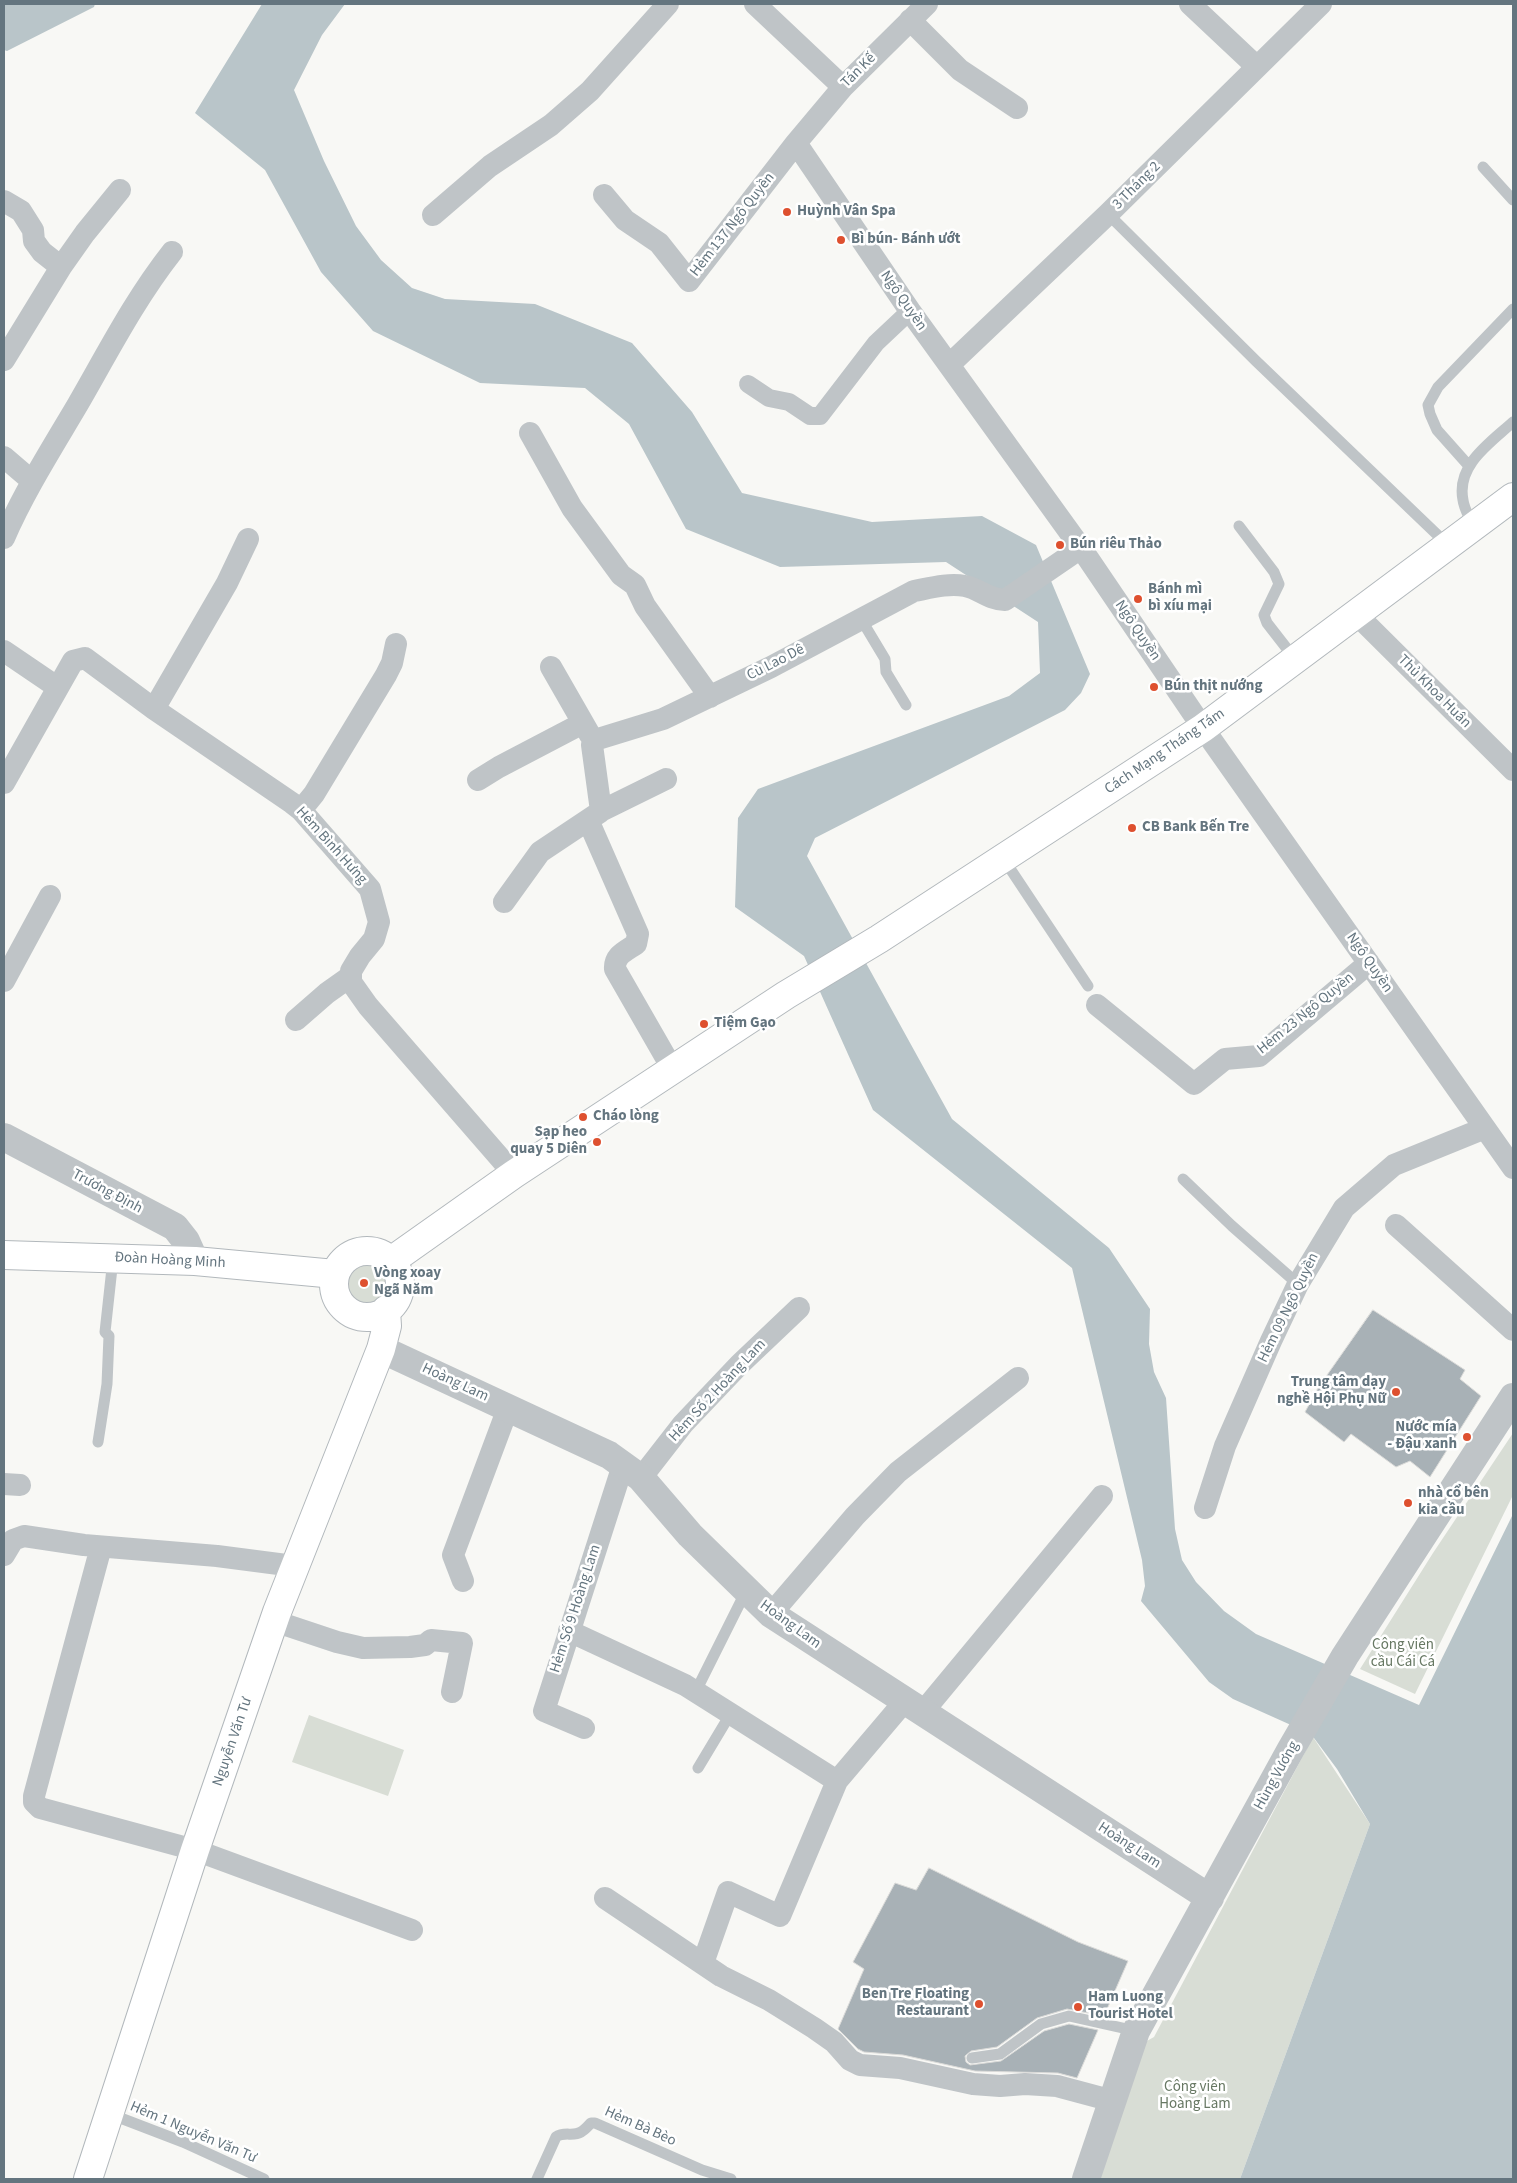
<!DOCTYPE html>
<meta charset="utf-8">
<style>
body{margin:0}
#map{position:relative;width:1517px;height:2183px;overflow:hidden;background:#f8f8f5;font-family:"Source Sans 3",sans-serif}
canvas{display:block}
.frame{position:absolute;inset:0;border:5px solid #64757f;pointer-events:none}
</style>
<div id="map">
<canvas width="1517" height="2183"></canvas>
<div class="frame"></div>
</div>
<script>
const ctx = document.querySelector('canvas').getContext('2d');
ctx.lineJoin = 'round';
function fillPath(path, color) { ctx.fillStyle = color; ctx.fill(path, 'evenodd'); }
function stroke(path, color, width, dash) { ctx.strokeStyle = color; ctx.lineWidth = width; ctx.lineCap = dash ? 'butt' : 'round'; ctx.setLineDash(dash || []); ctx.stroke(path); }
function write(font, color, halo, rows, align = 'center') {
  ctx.font = font + ' "Source Sans 3",sans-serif'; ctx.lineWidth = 5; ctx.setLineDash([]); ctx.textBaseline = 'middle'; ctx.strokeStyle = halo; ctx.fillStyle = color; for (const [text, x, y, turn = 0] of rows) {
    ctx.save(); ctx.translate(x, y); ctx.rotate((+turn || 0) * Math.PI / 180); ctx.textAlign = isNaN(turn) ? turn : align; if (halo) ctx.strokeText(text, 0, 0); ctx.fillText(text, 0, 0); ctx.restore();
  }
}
fillPath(new Path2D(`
 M343 1285a24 24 0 1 1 48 0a24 24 0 1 1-48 0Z
 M1513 1433V1495L1415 1694 1360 1669 1433 1553Z
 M309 1715 404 1750 388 1796 292 1762Z
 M1313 1737 1370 1824 1240 2179H1097L1136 2047 1154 2037Z`), '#d8ddd5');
fillPath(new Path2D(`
 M4 4H95L94 7 7 51 4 50Z
 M262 4H345L322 35 294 90 324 161 356 226 381 260 412 288 445 299 535 304 632 343 692 412 742 493 872 522 982 516 1036 545 1090 674 1081 693 1065 710 815 838 807 856 952 1119 1109 1248 1150 1309 1149 1344 1154 1372 1166 1398 1175 1529 1182 1560 1196 1582 1224 1611 1256 1634 1419 1705 1513 1514V2179H1240L1370 1824 1337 1769 1311 1734 1233 1699 1209 1682 1141 1601 1145 1586 1142 1560 1072 1268 873 1110 804 956 735 907 738 818 758 789 1009 696 1040 673 1038 622 946 562 780 567 686 529 629 424 585 388 480 383 373 331 321 272 265 170 195 113Z`), '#b9c5c9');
const building = new Path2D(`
 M1373 1310 1465 1370 1460 1379 1481 1396 1430 1477 1410 1461 1396 1467 1351 1434 1344 1442 1305 1412 1318 1388Z
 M929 1868 1078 1942 1128 1961 1104 2016 1067 2009 1037 2018 997 2047 971 2051 965 2056 966 2062 970 2065 1001 2061 1044 2031 1069 2024 1098 2030 1077 2078 1058 2073 975 2071 903 2055 864 2052 858 2049 838 2029 864 1969 853 1962 895 1883 916 1890Z`);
fillPath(building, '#a8b1b6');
stroke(building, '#dadad8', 1);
const secondary = new Path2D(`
 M334 1284a33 33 0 1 1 66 0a33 33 0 1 1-66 0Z
 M4 1255 195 1261 335 1274
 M391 1261 514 1174 786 995 879 939 1203 728 1513 497
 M88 2179 195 1850 277 1612 381 1349 387 1326 386 1310`);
stroke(secondary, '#b2b8bc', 30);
stroke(new Path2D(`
 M1483 167 1513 200
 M1108 214 1256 361 1448 545
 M1469 466 1437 430 1430 414 1428 405 1438 387 1513 309
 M1239 526 1274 572 1279 584 1264 615 1267 623 1295 659
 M1473 526C1470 518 1464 509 1463 500 1456 465 1490 443 1513 422
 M861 619 885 659 886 672 906 705
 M1003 858 1088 986
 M1183 1179 1232 1226 1298 1284
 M98 1442 107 1384 109 1336 105 1332 113 1259
 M696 1691 746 1591
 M698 1768 731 1713
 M972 2058 1000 2054 1041 2024 1069 2016 1136 2031
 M110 2114 183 2142 264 2179
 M537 2179 556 2137C564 2131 573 2137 581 2132 585 2130 588 2126 591 2123H595L702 2170 731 2179`), '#bfc4c7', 11);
stroke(new Path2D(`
 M748 384 769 398 789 402 810 416H820L876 343 910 311`), '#bfc4c7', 18);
stroke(new Path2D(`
 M755 4 843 87
 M1190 4 1257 67
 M910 20 960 70 1017 108
 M796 143 910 311 1081 548 1203 728 1513 1168
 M604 195 625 220 659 243 689 281 796 143 843 87 927 4
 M4 201 21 211 33 230 34 241 42 252 61 267
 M433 215 490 166 551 125 590 91 668 4
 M4 360 61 267 85 233 120 190
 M949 365 1108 214 1321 4
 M530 433 572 508 621 575 635 585 645 606 710 697
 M4 457 32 481
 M4 538C24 492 52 448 78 404 108 352 135 299 172 252
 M1355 613 1513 770
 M4 651 57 687
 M551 667 590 735
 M154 709 227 583 248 539
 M666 779 601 811 592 745 598 739 663 719 771 667 914 591C930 588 948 583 965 586 980 589 987 599 1005 600L1081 548
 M478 780 499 767 583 723
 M4 783 73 661 85 658 154 709 292 803 301 810 370 889 379 922 374 939 360 956 351 971V982L368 1006 514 1174
 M301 810 314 794 386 675 392 663 396 644
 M588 820 638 934 636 944C626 951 614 955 615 969L673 1070
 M504 902 540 852 600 812
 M4 981 50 896
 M1097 1005 1194 1084 1225 1059 1259 1056 1369 963
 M296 1020 327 993 351 976
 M1396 1225 1513 1330
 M641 1478 683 1424 739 1365 799 1308
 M4 1484 20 1485
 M1205 1508 1225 1446 1271 1341 1298 1284 1344 1208 1394 1165 1485 1128
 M101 1547 34 1796V1802L40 1808 195 1850 412 1930
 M4 1555 13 1540 24 1536 84 1545 217 1556 294 1566
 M463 1581 453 1555 508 1408
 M771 1614 855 1516 898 1472 1018 1378
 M274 1621 337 1642 363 1648 410 1647 425 1645 431 1640 462 1643 452 1692
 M569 1631 685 1685 837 1781
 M922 1713 1102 1496
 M584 1728 544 1711 623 1465
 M605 1898 721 1976 769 2000 814 2028 834 2042 850 2060 860 2065 900 2068 973 2084 1000 2086 1025 2084 1057 2086 1113 2101
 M703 1963 728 1892 780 1916 837 1781 904 1702`), '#bfc4c7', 22);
stroke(new Path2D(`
 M4 1137 175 1227 186 1241 195 1261
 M381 1349 609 1455 641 1478 690 1535 771 1614 1210 1898
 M1086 2179 1136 2031 1291 1749 1345 1656 1513 1397`), '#bfc4c7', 28);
stroke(secondary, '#fff', 28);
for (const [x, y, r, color] of [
 [787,212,5,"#de502f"],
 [841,240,5,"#de502f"],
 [1060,545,5,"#de502f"],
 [1138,599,5,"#de502f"],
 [1154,687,5,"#de502f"],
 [1132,828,5,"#de502f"],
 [704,1024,5,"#de502f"],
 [583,1117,5,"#de502f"],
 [597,1142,5,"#de502f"],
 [364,1283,5,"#de502f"],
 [1396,1392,5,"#de502f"],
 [1467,1437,5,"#de502f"],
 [1408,1503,5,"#de502f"],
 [979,2004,5,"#de502f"],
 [1078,2007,5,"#de502f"]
]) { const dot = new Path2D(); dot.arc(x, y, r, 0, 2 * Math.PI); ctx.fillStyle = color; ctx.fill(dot); stroke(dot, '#fff', 2); }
write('15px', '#64757f', '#fff', [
 ["Tán Kế",859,71,-45],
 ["3 Tháng 2",1137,186,-45],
 ["Hẻm 137 Ngô Quyền",733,225,-52],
 ["Ngô Quyền",903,301,55],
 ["Ngô Quyền",1137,631,56],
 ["Cù Lao Dê",776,663,-27],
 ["Thủ Khoa Huân",1434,692,45],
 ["Cách Mạng Tháng Tám",1165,752,-34],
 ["Hẻm Bình Hưng",331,846,48],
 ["Ngô Quyền",1369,963,55],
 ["Hẻm 23 Ngô Quyền",1306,1014,-39],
 ["Trương Định",107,1192,28],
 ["Đoàn Hoàng Minh",170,1261,3],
 ["Hẻm 09 Ngô Quyền",1289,1308,-64],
 ["Hoàng Lam",455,1383,25],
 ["Hẻm Số 2 Hoàng Lam",718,1391,-47],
 ["Hẻm Số 9 Hoàng Lam",576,1609,-72],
 ["Hoàng Lam",790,1625,36],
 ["Nguyễn Văn Tư",233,1742,-71],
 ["Hùng Vương",1277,1776,-61],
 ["Hoàng Lam",1129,1846,33],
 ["Hẻm Bà Bèo",640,2127,24],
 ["Hẻm 1 Nguyễn Văn Tư",193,2133,23]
]);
write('bold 15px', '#64757f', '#fff', [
 ["Huỳnh Vân Spa",797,212],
 ["Bì bún- Bánh ướt",851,240],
 ["Bún riêu Thảo",1070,545],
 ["Bánh mì",1148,590],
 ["bì xíu mại",1148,607],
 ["Bún thịt nướng",1164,687],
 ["CB Bank Bến Tre",1142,828],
 ["Tiệm Gạo",714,1024],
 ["Cháo lòng",593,1117],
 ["Sạp heo",587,1133,"right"],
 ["quay 5 Diên",587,1150,"right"],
 ["Vòng xoay",374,1274],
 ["Ngã Năm",374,1291],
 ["Trung tâm dạy",1386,1383,"right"],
 ["nghề Hội Phụ Nữ",1386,1400,"right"],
 ["Nước mía",1457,1428,"right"],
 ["- Đậu xanh",1457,1445,"right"],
 ["nhà cổ bên",1418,1494],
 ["kia cầu",1418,1511],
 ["Ben Tre Floating",969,1995,"right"],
 ["Restaurant",969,2012,"right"],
 ["Ham Luong",1088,1998],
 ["Tourist Hotel",1088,2015]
], 'left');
write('15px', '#677863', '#fff', [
 ["Công viên",1403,1646],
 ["cầu Cái Cá",1403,1663],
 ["Công viên",1195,2088],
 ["Hoàng Lam",1195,2105]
]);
</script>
